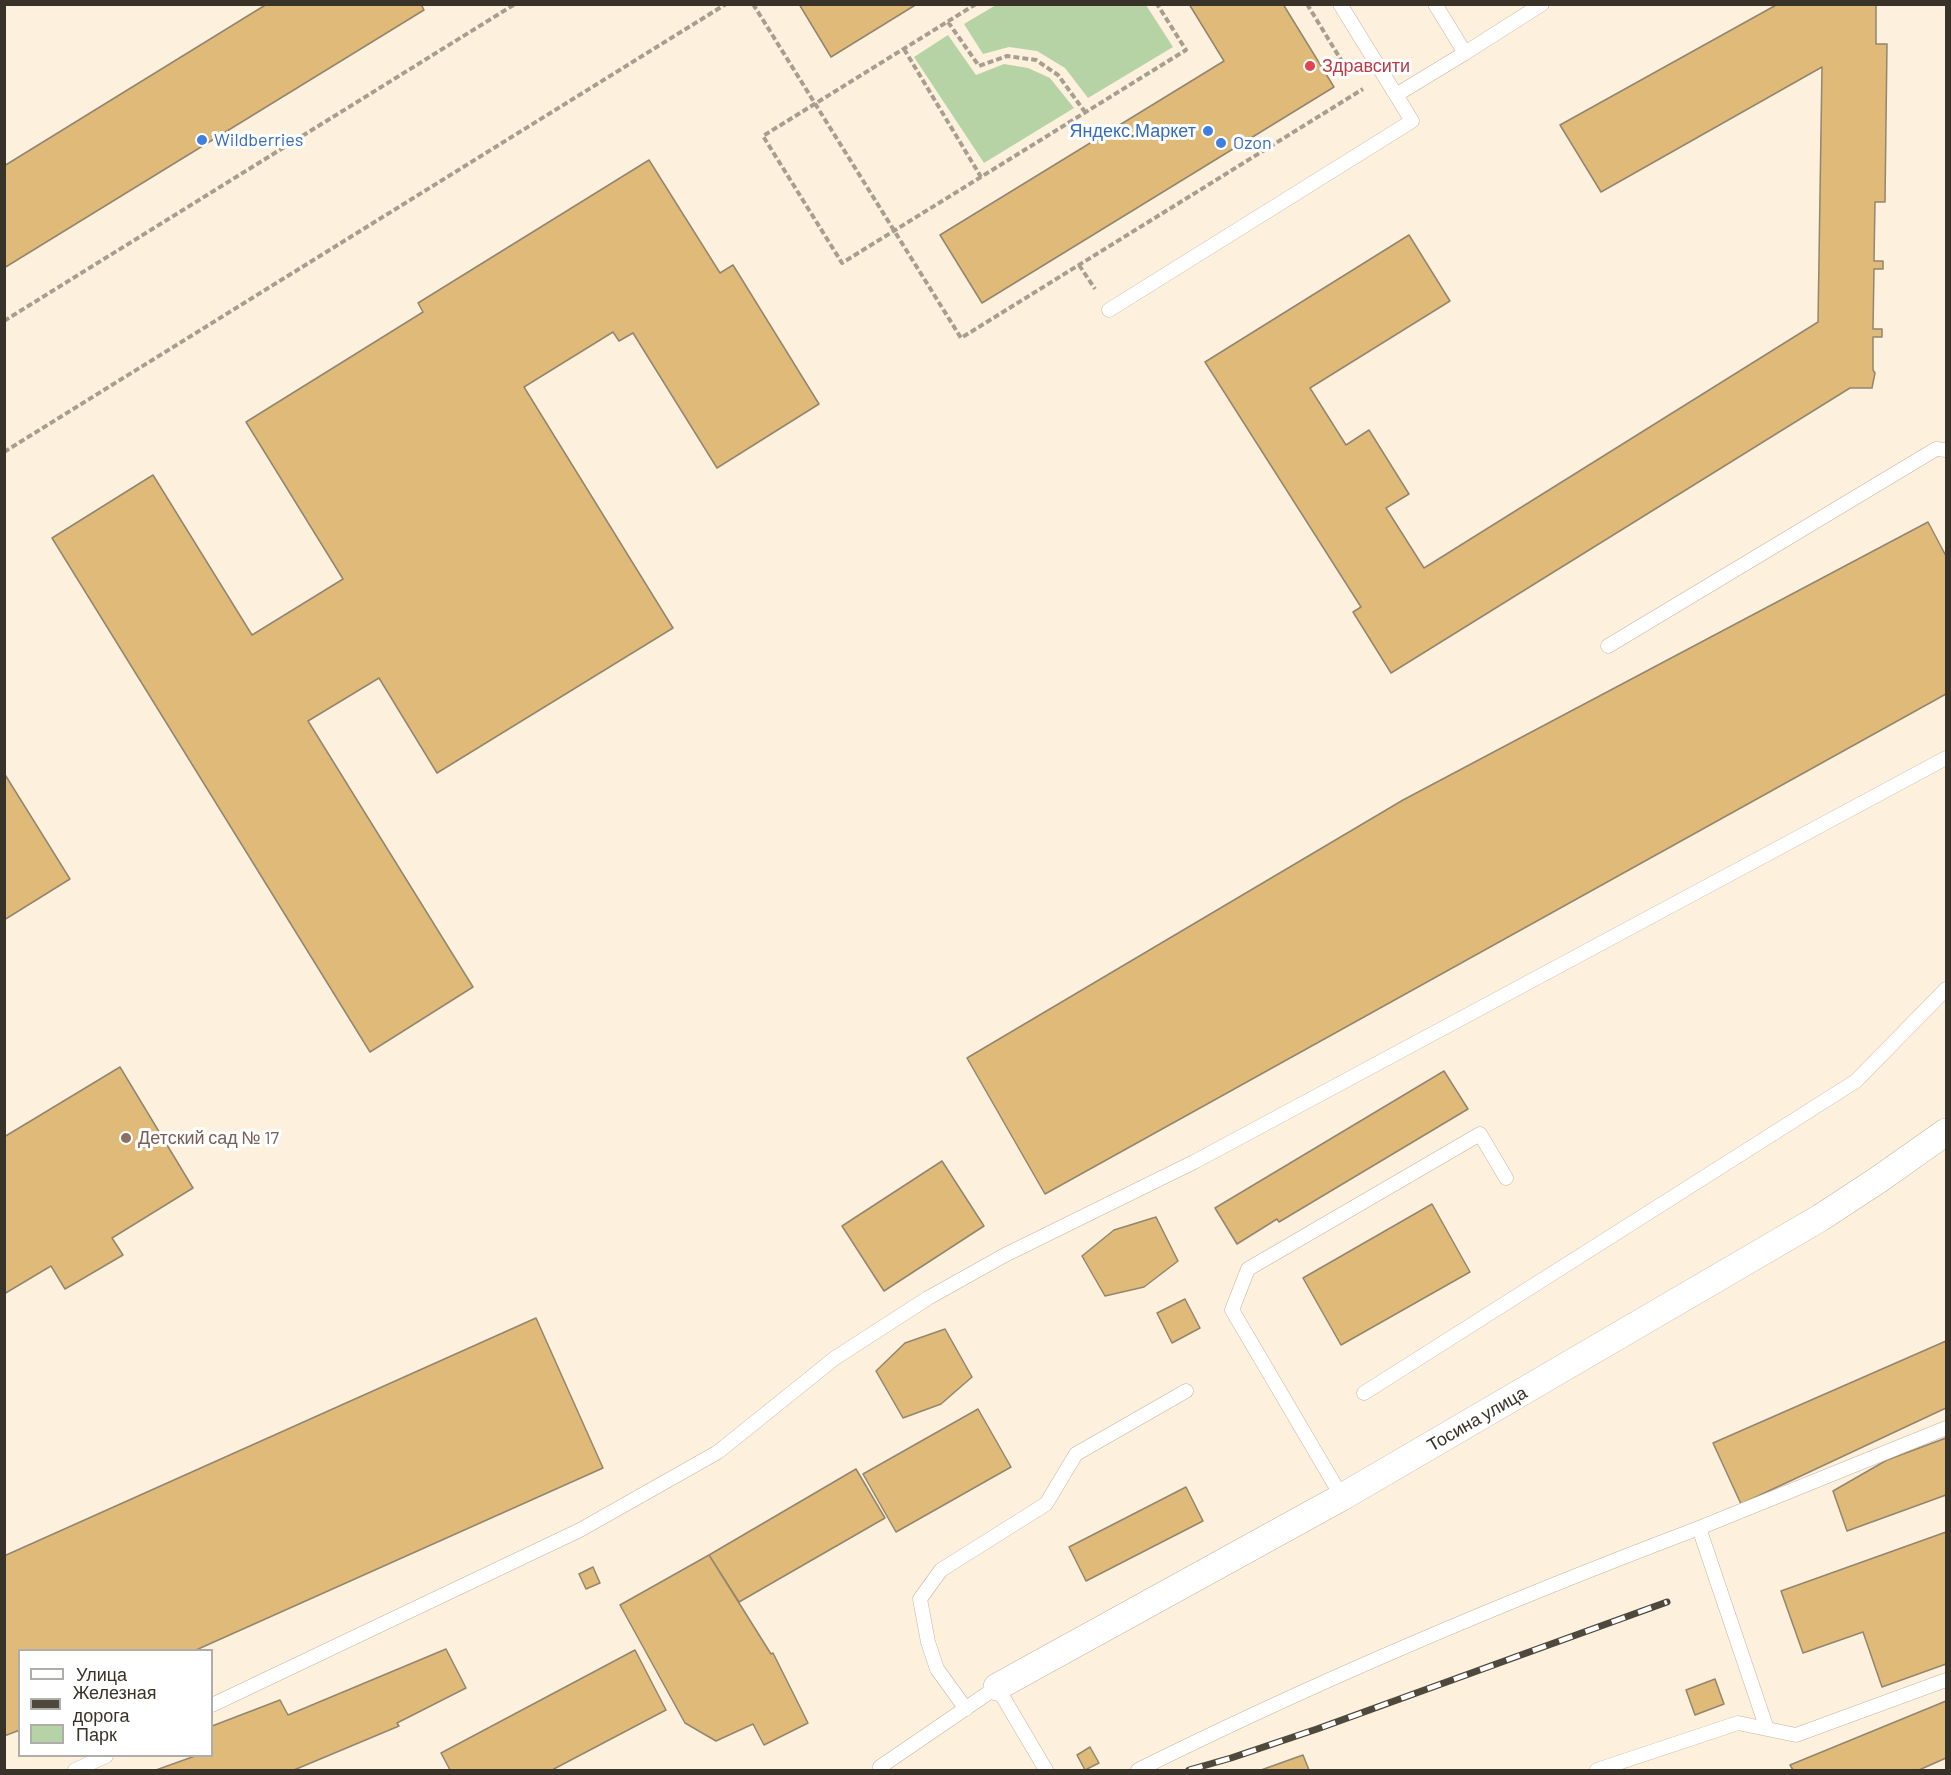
<!DOCTYPE html>
<meta charset="utf-8">
<style>
body{margin:0}
#map{position:relative;width:1951px;height:1775px;overflow:hidden;background:#fdf1dd;font-family:Barlow,sans-serif}
canvas{display:block}
.frame{position:absolute;inset:0;border:6px solid #383228;pointer-events:none}
.legend{position:absolute;left:18px;top:1649px;width:195px;height:108px;box-sizing:border-box;background:#fff;border:2px solid #afada9;margin:0;padding:8px 10px;list-style:none;font-size:18px;color:#383228}
.legend li{display:flex;align-items:center;gap:12px;height:30px}
.legend b{width:30px;border:2px solid #afada9}
</style>
<div id="map">
<canvas width="1951" height="1775"></canvas>
<div class="frame"></div>
<ul class="legend">
<li><b style="height:8px;background:#fff"></b>Улица</li>
<li><b style="height:8px;background:#4f483d"></b>Железная дорога</li>
<li><b style="height:16px;background:#b6d3a5"></b>Парк</li>
</ul>
</div>
<script>
const ctx = document.querySelector('canvas').getContext('2d');
ctx.lineJoin = 'round';
function fillPath(path, color) { ctx.fillStyle = color; ctx.fill(path, 'evenodd'); }
function stroke(path, color, width, dash) { ctx.strokeStyle = color; ctx.lineWidth = width; ctx.lineCap = dash ? 'butt' : 'round'; ctx.setLineDash(dash || []); ctx.stroke(path); }
function write(font, color, halo, rows, align = 'center') {
  ctx.font = font + ' Barlow,sans-serif'; ctx.lineWidth = 6; ctx.setLineDash([]); ctx.textBaseline = 'middle'; ctx.strokeStyle = halo; ctx.fillStyle = color; for (const [text, x, y, turn = 0] of rows) {
    ctx.save(); ctx.translate(x, y); ctx.rotate((+turn || 0) * Math.PI / 180); ctx.textAlign = isNaN(turn) ? turn : align; if (halo) ctx.strokeText(text, 0, 0); ctx.fillText(text, 0, 0); ctx.restore();
  }
}
fillPath(new Path2D(`
 M996 5H1146L1173 47 1088 98 1065 68 1037 51 1009 47 983 54 964 24Z
 M948 35 976 75 1004 64 1028 68 1050 78 1074 108 984 163 914 57Z`), '#b6d3a5');
const building = new Path2D(`
 M267 4H421L424 10 4 268V166Z
 M799 4H917L831 57Z
 M1189 4H1283L1334 87 982 303 940 235 1224 61Z
 M1778 4H1876V44H1887L1885 202H1875L1874 261H1883V269H1874L1873 329H1882V337H1873V370L1875 373 1872 388H1850L1391 673 1353 612 1361 607 1205 362 1409 235 1450 301 1310 388 1346 445 1369 430 1409 494 1386 508 1424 568 1818 322 1822 67 1601 192 1560 125Z
 M649 160 720 273 733 265 819 404 717 468 633 333 619 341 613 332 524 387 673 628 437 773 379 678 308 721 473 987 370 1052 52 538 153 475 252 635 343 579 246 422 423 312 418 303Z
 M1928 522 1946 556V694L1045 1194 967 1058 1403 800Z
 M4 773 70 879 4 920Z
 M120 1067 193 1188 112 1238 123 1255 65 1289 51 1266 4 1294V1137Z
 M1444 1071 1468 1109 1279 1222 1277 1219 1237 1244 1215 1208Z
 M942 1161 984 1226 884 1291 842 1226Z
 M1432 1204 1470 1272 1341 1345 1303 1278Z
 M1156 1217 1178 1261 1144 1287 1105 1296 1082 1256 1114 1230Z
 M1185 1299 1200 1328 1172 1343 1157 1313Z
 M536 1318 603 1468 196 1650H20V1730L4 1736V1556Z
 M945 1329 972 1377 941 1404 903 1418 876 1371 905 1343Z
 M1946 1341V1408L1741 1504 1713 1443Z
 M978 1409 1011 1467 896 1532 863 1474Z
 M1946 1438V1495L1847 1531 1833 1491 1887 1460Z
 M856 1469 885 1518 739 1602 709 1555Z
 M1186 1487 1203 1521 1086 1581 1069 1547Z
 M1946 1532V1664L1882 1687 1863 1632 1803 1653 1781 1591Z
 M709 1555 771 1654 773 1653 808 1723 764 1745 753 1724 716 1741 685 1723 620 1605Z
 M593 1567 600 1583 586 1589 579 1574Z
 M446 1649 466 1688 397 1723 399 1726 294 1770H156L195 1756H212V1726L280 1700 288 1715Z
 M635 1650 666 1710 552 1770H450L441 1753Z
 M1715 1679 1724 1704 1695 1715 1686 1690Z
 M1946 1701V1758L1919 1770H1793L1790 1765Z
 M1090 1747 1099 1763 1085 1770 1077 1755Z
 M1303 1755 1309 1770H1261Z`);
fillPath(building, '#dfba78');
stroke(building, '#93856e', 1.5);
const service = new Path2D(`
 M1465 53 1542 4
 M1396 95 1465 53 1435 4
 M1109 310 1412 121 1340 4
 M1608 646 1936 449 1946 450
 M1364 1393 1856 1081 1946 989
 M1342 1497 1232 1310 1248 1269 1480 1134 1506 1178
 M1699 1528 1946 1428
 M212 1705 580 1530 718 1452 835 1358 928 1298 1005 1255 1194 1162 1946 758
 M966 1709 937 1669 928 1642 920 1599 941 1570 1046 1504 1076 1454 1186 1391
 M880 1767 997 1687 1046 1770
 M75 1770 106 1756
 M1138 1770C1321 1679 1509 1600 1699 1528L1767 1729
 M1597 1770 1738 1723 1796 1735 1946 1680`);
const minor = new Path2D(`
 M997 1687 1342 1497 1820 1218 1878 1180 1946 1132`);
stroke(service, '#c3b49c', 15);
stroke(minor, '#c3b49c', 28);
stroke(new Path2D(`
 M753 4 961 338 1363 89
 M976 4 763 136 842 263 1186 50 1157 4
 M1307 4 1349 73
 M948 22 979 66 1007 56 1036 60 1058 75 1085 112
 M904 49 981 177
 M1079 265 1095 289
 M4 321 515 4
 M4 452 726 4`), '#a89e8f', 4, [6, 3]);
stroke(service, '#fff', 14);
stroke(minor, '#fff', 27);
const rail = new Path2D(`
 M1189 1770 1231 1758 1317 1729 1667 1602`);
stroke(rail, '#4f483d', 7);
stroke(rail, '#fff', 4.5, [14]);
for (const [x, y, r, color] of [
 [1310,66,6,"#e0444e"],
 [1208,131,6,"#3f7fe0"],
 [202,140,6,"#3f7fe0"],
 [1221,143,6,"#3f7fe0"],
 [126,1138,6,"#8d6e63"]
]) { const dot = new Path2D(); dot.arc(x, y, r, 0, 2 * Math.PI); ctx.fillStyle = color; ctx.fill(dot); stroke(dot, '#fff', 2); }
write('18px', '#be3a42', '#fff', [
 ["Здравсити",1322,66]
], 'left');
write('18px', '#366cbe', '#fff', [
 ["Яндекс.Маркет",1196,131,"right"],
 ["Wildberries",214,140],
 ["Ozon",1233,143]
], 'left');
write('18px', '#785e54', '#fff', [
 ["Детский сад № 17",138,1138]
], 'left');
write('18px', '#383228', '#fff', [
 ["Тосина улица",1477,1419,-30]
]);
</script>
